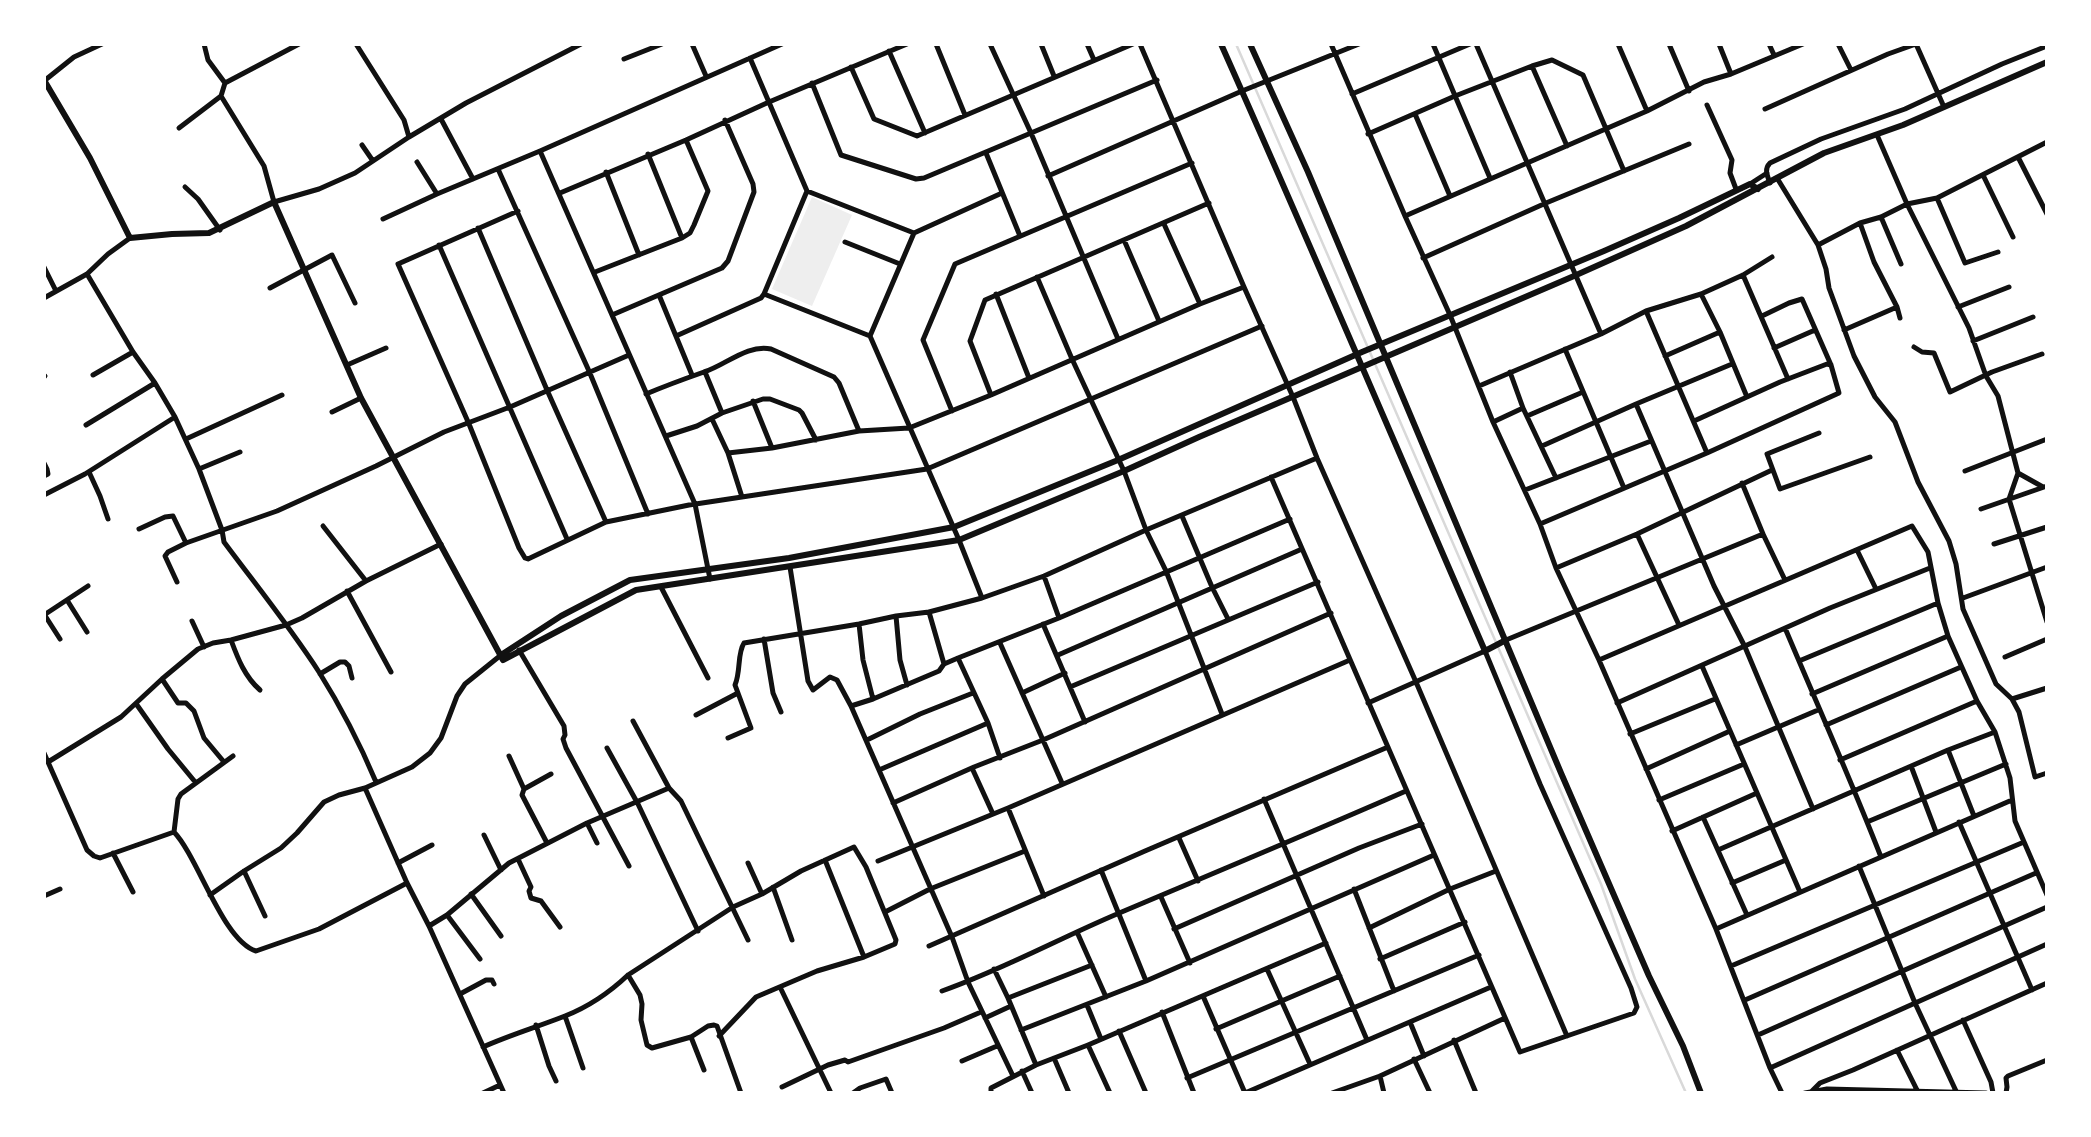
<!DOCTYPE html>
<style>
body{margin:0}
#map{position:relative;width:2091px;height:1137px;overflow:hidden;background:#fff;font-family:"Source Sans 3",sans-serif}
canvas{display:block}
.frame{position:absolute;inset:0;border:46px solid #fff;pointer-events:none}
</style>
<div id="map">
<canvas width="2091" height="1137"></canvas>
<div class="frame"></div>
</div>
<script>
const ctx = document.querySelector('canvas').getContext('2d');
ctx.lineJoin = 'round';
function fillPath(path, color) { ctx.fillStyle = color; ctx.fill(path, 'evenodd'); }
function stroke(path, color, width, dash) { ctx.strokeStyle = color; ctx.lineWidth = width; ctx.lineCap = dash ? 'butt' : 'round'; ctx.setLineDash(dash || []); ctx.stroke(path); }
fillPath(new Path2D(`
 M812 197 852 215 812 306 772 289Z`), '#eee');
stroke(new Path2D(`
 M1236 44 1601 884 1635 979 1686 1093`), '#d9d9d9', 2.5);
stroke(new Path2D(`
 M204 44 208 60 225 83
 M356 44 404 120 409 137
 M692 44 706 76
 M936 44 965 115
 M990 44 1031 133 1118 339
 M1041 44 1054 76
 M1087 44 1094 60
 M1140 44 1244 287 1293 397 1317 458 1416 682 1567 1036
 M1331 44 1405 216 1450 315 1493 422 1540 524 1556 568 1599 660 1716 929 1770 1068 1782 1093
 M1433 44 1490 178
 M1476 44 1601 334
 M1618 44 1647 111
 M1669 44 1689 91
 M1719 44 1731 74
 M1769 44 1774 55
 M1838 44 1851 70
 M1916 44 1944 107
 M889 51 925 133
 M750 58 807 191
 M624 59 662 44
 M1532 66 1567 146
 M851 67 874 119 917 136 1133 44
 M44 81 74 57 102 44
 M812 83 841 155 916 179 924 178 1157 80
 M1352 94 1470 44
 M221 96 264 166 274 202 319 189 355 173 409 137 466 103 581 44
 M1707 105 1732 160 1730 173 1736 189
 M1765 109 1888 54 1916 44
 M1415 114 1450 196
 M441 119 473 179
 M179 128 221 96 225 83 299 44
 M1368 134 1455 96 1532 66 1552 60 1583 75 1624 171
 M1877 135 1907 204 1969 328 1986 376 1998 396 2018 473 2009 499 2047 622
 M362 145 373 161
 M540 151 695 504 710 579
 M986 153 1020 236
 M648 154 682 238
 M2018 157 2047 214
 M417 162 437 194
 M498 169 589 371 648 514
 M606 172 639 255
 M1983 175 2013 237
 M1048 176 1242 91 1359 44
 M1777 178 1818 245 1826 269 1829 288 1854 356 1875 397 1895 422 1918 482 1949 541 1956 564 1963 609 1996 684 2012 699 2019 712 2035 777 2047 773
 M1770 183C1767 175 1764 169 1770 163L1821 139 1905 109 2002 64 2047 46
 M1750 184 1767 173
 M185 187 198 199 220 230
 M807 191 914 233 870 336 764 294Z
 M560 193 686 140 769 102 907 44
 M1937 198 1965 263 1998 252
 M518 211 398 264 469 424 519 548 525 558 528 559 606 522 689 505 927 469 1262 326
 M1405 216 1647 111 1704 82 1731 74 1803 44
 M1881 217 1901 264
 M383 219 437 194 540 151 782 44
 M1860 223 1874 262 1897 307 1900 318
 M1164 224 1200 304
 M478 228 547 390 606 522
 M914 233 1002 193
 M130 238 108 254 87 274 133 352 155 383 175 417 199 469 222 530 224 542C256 585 290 627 319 672 341 707 360 744 376 782
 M1124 240 1159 321
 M845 242 900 264
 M439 245 567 539
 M1818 245 1860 223 1881 217 1907 204 1937 198 2047 142
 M1423 258 1546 203 1689 144
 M44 267 56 291
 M595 272 682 238 690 233 694 225 708 191 686 140
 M1743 275 1788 379
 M1037 277 1072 359 1124 471 1146 530 1166 571 1222 714
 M270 288 332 255 355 303
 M996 294 1029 378
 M1701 294 1720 332 1747 397
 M659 295 692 375
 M44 298 87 274
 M1958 307 2009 287
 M1646 311 1707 453
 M612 315 722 268 728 261 754 192 753 184 725 120
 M1844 330 1897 307
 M676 336 761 298 764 294
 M870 336 959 540 982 598
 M1973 341 2033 317
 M1914 347 1922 352 1934 353 1950 392 1992 372 2042 354
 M1774 348 1815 330
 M1565 349 1624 488
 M1665 356 1720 332
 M347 365 386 348
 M705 372 722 413
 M1510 372 1523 408 1556 478
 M93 375 133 352
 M44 377 45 376
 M1479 386 1601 334 1646 311 1701 294 1743 275 1772 257
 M646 394C665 386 684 379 704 372 726 365 747 344 771 349L834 377 839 383 859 431
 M991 395 970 341 985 300 1209 203
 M753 401 772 448
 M1636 404 1714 586 1745 647 1813 809
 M952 411 923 340 955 264 1192 163
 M332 412 361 398
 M1527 416 1583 392
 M712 419 728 453 742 497
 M1694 421 1780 382 1827 364 1831 365
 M1493 422 1523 408
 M86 425 155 383
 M1819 433 1767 454 1780 489 1870 457
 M666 436 697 426 722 413 763 399H770L799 410 802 413 816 440
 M186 439 282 395
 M1542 446 1636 404 1732 364
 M728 453 772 448 859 431 909 428 991 395 1200 304 1244 287
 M44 463 47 469 48 474 44 476
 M199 469 240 452
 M1965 471 2047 439
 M89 472 100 496 108 519
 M2018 473 2043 487
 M1271 477 1520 1052 1634 1013 1637 1007 1631 988 1540 784 1485 651 1368 703
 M1742 483 1763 534 1785 580
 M1525 490 1651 441
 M44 495 85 474 175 417
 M1981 509 2047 486
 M1182 516 1212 587 1228 619
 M1540 524 1707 453 1839 393 1831 365 1802 299 1789 303 1762 316
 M323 526 366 581
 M139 529 165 517 173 516 186 543
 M1637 534 1679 625
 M1994 544 2047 527
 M1857 550 1876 589
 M790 567 808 681 813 690 830 677 837 680 851 706 952 937 968 982 1013 1076
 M1556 568 1637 534 1772 470
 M1044 576 1059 618
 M177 582 165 556 168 552 186 543 277 511 376 466 444 432 510 407 629 355
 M661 587 708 678
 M347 591 391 672
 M1963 598 2047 567
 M67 600 87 632
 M929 612 944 664
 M44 614 60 639
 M44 615 88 586
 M896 616 900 660 907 685
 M192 621 204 647
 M859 624 863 660 873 699
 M1043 624 1085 722
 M1785 628C1817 704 1851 780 1881 857
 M764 639 773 693 781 712
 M231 640C238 659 245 677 260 690
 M1506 640 1763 534
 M1000 643 1062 783
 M519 650 564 726 565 735 563 739 566 748 629 866
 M1058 655 1302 549
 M2005 657 2047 639
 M958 658 988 723 1000 758
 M1599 660 1912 526 1928 552 1938 603 1948 636 1977 701 1995 732 2010 778 2015 821 2047 895
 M1799 661 1938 603
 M1702 666 1800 892
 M320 674 340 662H345L349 666 352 678
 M162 679 178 703H186L194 711 204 738 224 762
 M1070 687 1318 582
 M1022 693 1065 673
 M1812 694 1948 636
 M2012 699 2047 688
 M1617 703 1830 608 1930 568
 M137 705 168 749 196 783
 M851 706 873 699 939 671 944 664 958 658 1059 618 1290 519
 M696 715 736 694
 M633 721 669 788 681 801 748 940
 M1826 725 1961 667
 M1630 734 1715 699
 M728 738 751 728 735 685C741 671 737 654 744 643L859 624 896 616 929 612 982 598 1044 576 1146 530 1317 458
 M867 740 920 714 973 693
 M1736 745 1818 710
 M607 748 638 804 698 931
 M1948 750 1974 816
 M44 753 87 850 94 856 100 858 174 832C198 857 223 941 256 951L319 929 407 883
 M509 756 524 789
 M1840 760 1977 701
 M48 762 121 717 162 679 198 649 213 643 231 640 286 625 302 618 366 581 441 544
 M1911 766 1936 832
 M972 768 993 814
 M1646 769 1730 731
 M879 770 988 723
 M365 788 407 883 429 926 504 1093
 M1264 799 1367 1040
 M1659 800 1744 764
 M893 803 974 767 1043 740 1331 613
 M1008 808 1044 896
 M1703 817 1747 915
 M1867 822 2006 764
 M1959 822 2032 990
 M587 823 597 843
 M1672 831 1757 793
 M174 832 178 799 181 794 233 756
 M484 835 501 870
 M1179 838 1198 881
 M547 843 522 795 524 789 551 774
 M1718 850 1948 750 1995 732
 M113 853 133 892
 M518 859 531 887 529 891 531 898 541 901 560 927
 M825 860 864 957
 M878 861 1008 808 1350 660
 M398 863 432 845
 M748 863 762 894
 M1859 866 1915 1003 1956 1091
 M1101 870 1146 981
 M244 871 265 916
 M1732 883 1786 860
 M773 887 792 940
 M1354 889 1394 991
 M471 894 501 936
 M210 895 244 871 281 848 297 833 324 802 339 795 365 788 412 767 430 753 441 738 457 696 465 684 501 655
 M44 896 60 889
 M1161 897 1190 963
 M885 912 930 889 1025 851
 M447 915 480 959
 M429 926 447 915 509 863 587 823 669 788
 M1369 928 1450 889 1496 871
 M1174 929 1359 848 1422 824
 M1716 929 2012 800
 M1077 932 1106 997
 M929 946 1145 851 1388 747
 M1380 959 1465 922
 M1731 966 2024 842
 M994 969 1008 998 1036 1065
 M1267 969 1310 1064
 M628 975 640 995 642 1004 641 1020 647 1045 652 1048 691 1037 708 1026 714 1025 717 1026 741 1093
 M780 987 831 1093
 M942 991C1002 970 1058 939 1117 914 1214 873 1310 833 1406 791
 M460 994 486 980H492L494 984
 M1203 996 1245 1093
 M1008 998 1092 965
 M1745 1000 2036 873
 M1087 1005 1101 1039
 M1162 1012 1194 1093
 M565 1016 583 1068
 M985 1018 1011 1006
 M1963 1020 1991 1082 1993 1093
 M1410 1022 1424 1056
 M536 1025 549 1066 556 1081
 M1216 1029 1340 976
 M1021 1030 1146 981 1434 855
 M1119 1031 1146 1093
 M1758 1035 2047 907
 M691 1037 704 1070
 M1454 1040 1476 1093
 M1088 1045 1110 1093
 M483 1047C510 1035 537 1027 565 1016 588 1007 610 992 628 975L733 907 762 894 801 871 854 847 866 867 896 940 895 944 864 957 817 971 756 997 719 1036
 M1897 1050 1917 1090
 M1054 1058 1069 1093
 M1414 1059 1430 1093
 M962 1061 997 1046
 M1770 1068 2047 944
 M1022 1071 1032 1093
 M1380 1076 1384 1093
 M1187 1078 1479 955
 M782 1087 828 1065 845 1060 848 1062 944 1028 981 1012
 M1812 1091 1820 1083 1853 1070 2047 983
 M483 1093 500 1085
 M853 1093 860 1088 886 1079 892 1093
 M991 1093V1088L1036 1065 1088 1045 1326 943
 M1245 1093 1491 987
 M1332 1093 1380 1076 1505 1018
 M1805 1093 1827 1089 1986 1093
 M2006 1093 2007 1087 2006 1078 2008 1076 2047 1060`), '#111', 5);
stroke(new Path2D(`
 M1221 44C1311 246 1397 449 1485 651L1506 640
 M1250 44 1308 172 1561 773 1649 976 1683 1046 1701 1093
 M44 80 90 158 130 238 172 234 209 233 274 202 361 398 503 660 636 590 959 540 1124 471 1199 437 1574 276 1686 226 1824 153 1903 125 2047 62
 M501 655 561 616 630 580 789 558 954 527 1118 460 1362 352 1604 251 1679 218 1750 184 1758 189`), '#111', 6);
</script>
